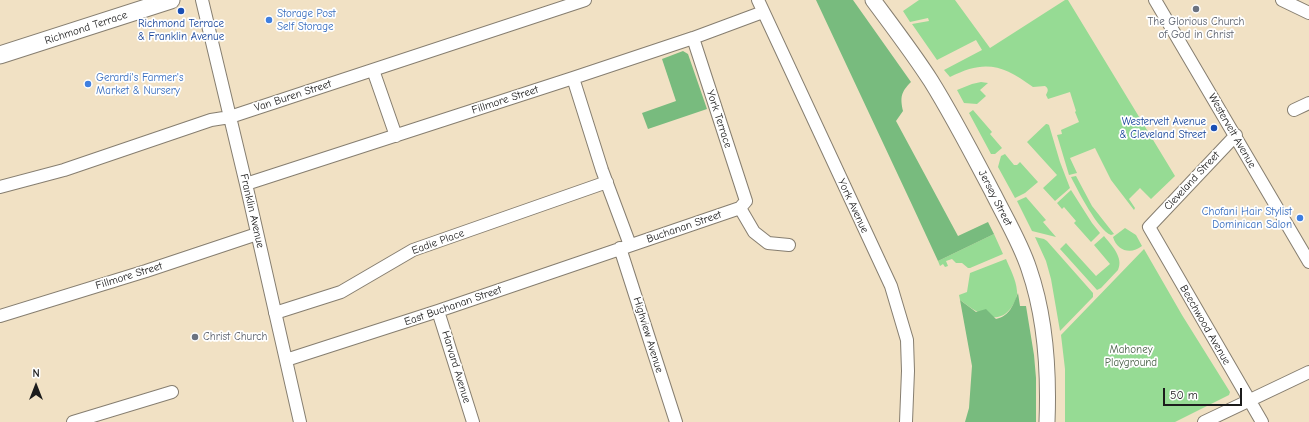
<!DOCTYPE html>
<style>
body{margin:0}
#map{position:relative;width:1309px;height:422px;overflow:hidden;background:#f1e1c4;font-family:"Comic Neue",sans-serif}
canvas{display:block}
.north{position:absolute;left:16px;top:366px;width:40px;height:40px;-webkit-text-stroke:3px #fff;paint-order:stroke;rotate:0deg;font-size:11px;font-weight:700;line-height:16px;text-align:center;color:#1c1c1c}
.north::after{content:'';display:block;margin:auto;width:14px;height:18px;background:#1c1c1c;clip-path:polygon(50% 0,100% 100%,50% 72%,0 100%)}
.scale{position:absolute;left:1163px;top:388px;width:79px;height:18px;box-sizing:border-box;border:2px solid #1c1c1c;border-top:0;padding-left:5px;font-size:12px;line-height:14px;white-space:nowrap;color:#1c1c1c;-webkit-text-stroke:3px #fff;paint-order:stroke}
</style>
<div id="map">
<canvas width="1309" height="422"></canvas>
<div class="north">N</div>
<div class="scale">50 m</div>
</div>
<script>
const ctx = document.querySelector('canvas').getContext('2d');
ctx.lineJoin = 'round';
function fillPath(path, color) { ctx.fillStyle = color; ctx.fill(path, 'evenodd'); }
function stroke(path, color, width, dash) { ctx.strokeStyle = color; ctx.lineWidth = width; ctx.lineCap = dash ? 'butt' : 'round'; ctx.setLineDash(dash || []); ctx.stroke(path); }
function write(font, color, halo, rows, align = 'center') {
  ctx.font = font + ' "Comic Neue",sans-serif'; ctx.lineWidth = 3.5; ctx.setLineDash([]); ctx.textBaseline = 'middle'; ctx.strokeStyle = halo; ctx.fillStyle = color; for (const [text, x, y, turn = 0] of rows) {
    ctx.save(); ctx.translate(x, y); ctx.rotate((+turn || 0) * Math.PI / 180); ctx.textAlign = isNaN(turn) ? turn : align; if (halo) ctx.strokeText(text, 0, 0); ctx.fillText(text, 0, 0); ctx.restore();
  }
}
fillPath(new Path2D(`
 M919 0H955L990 48 1065 0H1068L1175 176 1151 199 1140 188 1129 199 1135 208 1134 210 1111 180 1095 148 1070 158 1077 173 1069 175 1057 135 1062 134 1061 130 1079 122 1075 112 1076 111 1070 92 1048 99 1046 95C1048 91 1049 89 1045 86L1033 87C1003 65 985 59 950 77L944 70 982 50 976 40 937 60 912 24 929 21 928 18 910 22 903 11Z
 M981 82 988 83 980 90 986 96 977 104 964 103 957 90 972 84Z
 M973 110 992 132 990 134 1002 148 995 154H991L969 113Z
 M1046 124H1047L1049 125 1060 162 1070 188 1055 201 1043 188 1057 175 1027 142Z
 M1005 154 1014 165H1017L1020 162 1038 182 1025 193 1015 198 998 167 1001 156Z
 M1076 176 1092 206 1114 234 1111 235C1098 230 1078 191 1071 177Z
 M1071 190 1092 223 1100 233 1091 242 1074 223 1076 221 1064 207 1062 209 1057 203Z
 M1026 197 1046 220 1043 222 1056 237 1032 231 1017 201Z
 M1125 228 1136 235 1142 246C1131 255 1117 251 1113 237Z
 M994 234 1003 254 970 268H968L962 263H956L952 259 946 261 948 266 945 267 943 264 940 266 938 261Z
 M1104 236C1111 245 1124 257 1118 270L1101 288 1097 290 1060 249 1066 243 1096 276 1110 264 1094 245Z
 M1035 237 1044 239 1047 241 1093 293V297L1060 331 1051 279 1046 261Z
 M1144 249 1182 315 1230 392 1229 395 1175 422H1065V369L1061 335Z
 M1006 259C1010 269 1016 279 1017 291 1018 296 1014 304 1011 308 996 328 975 311 960 300L959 295 967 292 970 273Z`), '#96db94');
fillPath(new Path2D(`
 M816 0H853L911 82C901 92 900 97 903 111L896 121 958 236 988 222 994 234 938 261 913 207Z
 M683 51 688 54 707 109 648 129 642 113 676 101 662 59Z
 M1018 293 1020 306H1026L1034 355 1036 378V422H965L969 408 972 366 960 300 976 312 986 309 996 319C1010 316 1013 305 1018 293Z`), '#78bb7e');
const minor = new Path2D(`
 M202 0 246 184 300 422
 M758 0 891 286 907 340 908 371 906 422
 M1155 0 1309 262
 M1282 0 1309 13
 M373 70 396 136
 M573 78 602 170 630 245
 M1294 110 1309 103
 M1236 135 1149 227 1262 422
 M246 184 573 78 693 38 763 12
 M0 187 64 170 211 120 230 117 585 0
 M740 208 754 232 768 243 789 245
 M620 248 676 422
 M438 311 473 422
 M275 313 341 292 413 250 607 182
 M0 316 146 271 257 234
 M286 360 438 311 740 208 746 201 693 38
 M73 422 172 392
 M1204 422 1309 372`);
const tertiary = new Path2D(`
 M873 0C893 27 913 53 931 81 954 118 974 157 994 195 1006 219 1021 244 1029 269 1046 318 1049 371 1047 422`);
const secondary = new Path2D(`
 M0 55 171 0`);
stroke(minor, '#867e70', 14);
stroke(tertiary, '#867e70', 17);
stroke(secondary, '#867e70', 19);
stroke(minor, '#fff', 12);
stroke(tertiary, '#fff', 15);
stroke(secondary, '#fff', 17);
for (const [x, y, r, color] of [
 [1196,9,4,"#6b7280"],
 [181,11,4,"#1a4fb4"],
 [269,20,4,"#3f7fe0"],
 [88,84,4,"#3f7fe0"],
 [1214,128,4,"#1a4fb4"],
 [1300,218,4,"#3f7fe0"],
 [195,337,4,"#6b7280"]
]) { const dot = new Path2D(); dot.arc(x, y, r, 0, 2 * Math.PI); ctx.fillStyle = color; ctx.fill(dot); stroke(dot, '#fff', 1.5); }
write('11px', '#366cbe', '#fff', [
 ["Storage Post",277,14],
 ["Self Storage",277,27],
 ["Gerardi's Farmer's",96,78],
 ["Market & Nursery",96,91],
 ["Chofani Hair Stylist",1292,212,"right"],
 ["Dominican Salon",1292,225,"right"]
], 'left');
write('11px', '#5b616d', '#fff', [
 ["The Glorious Church",1196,22],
 ["of God in Christ",1196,35],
 ["Christ Church",203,337,"left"]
]);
write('11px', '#164399', '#fff', [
 ["Richmond Terrace",181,24],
 ["& Franklin Avenue",181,37],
 ["Westervelt Avenue",1206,122,"right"],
 ["& Cleveland Street",1206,135,"right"]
]);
write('11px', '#1c1c1c', '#fff', [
 ["Richmond Terrace",86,28,-18],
 ["Van Buren Street",293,96,-18],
 ["Fillmore Street",505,100,-18],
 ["York Terrace",719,119,72],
 ["Westervelt Avenue",1232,131,60],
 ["Cleveland Street",1192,181,-47],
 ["Jersey Street",995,198,63],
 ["York Avenue",853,206,65],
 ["Franklin Avenue",252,211,77],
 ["Buchanan Street",684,227,-19],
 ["Eadie Place",438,242,-20],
 ["Fillmore Street",129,276,-17],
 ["East Buchanan Street",453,306,-19],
 ["Beechwood Avenue",1205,325,60],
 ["Highview Avenue",648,335,73],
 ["Harvard Avenue",456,367,73]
]);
write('11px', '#475f46', '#fff', [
 ["Mahoney",1131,350],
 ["Playground",1131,363]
]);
</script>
